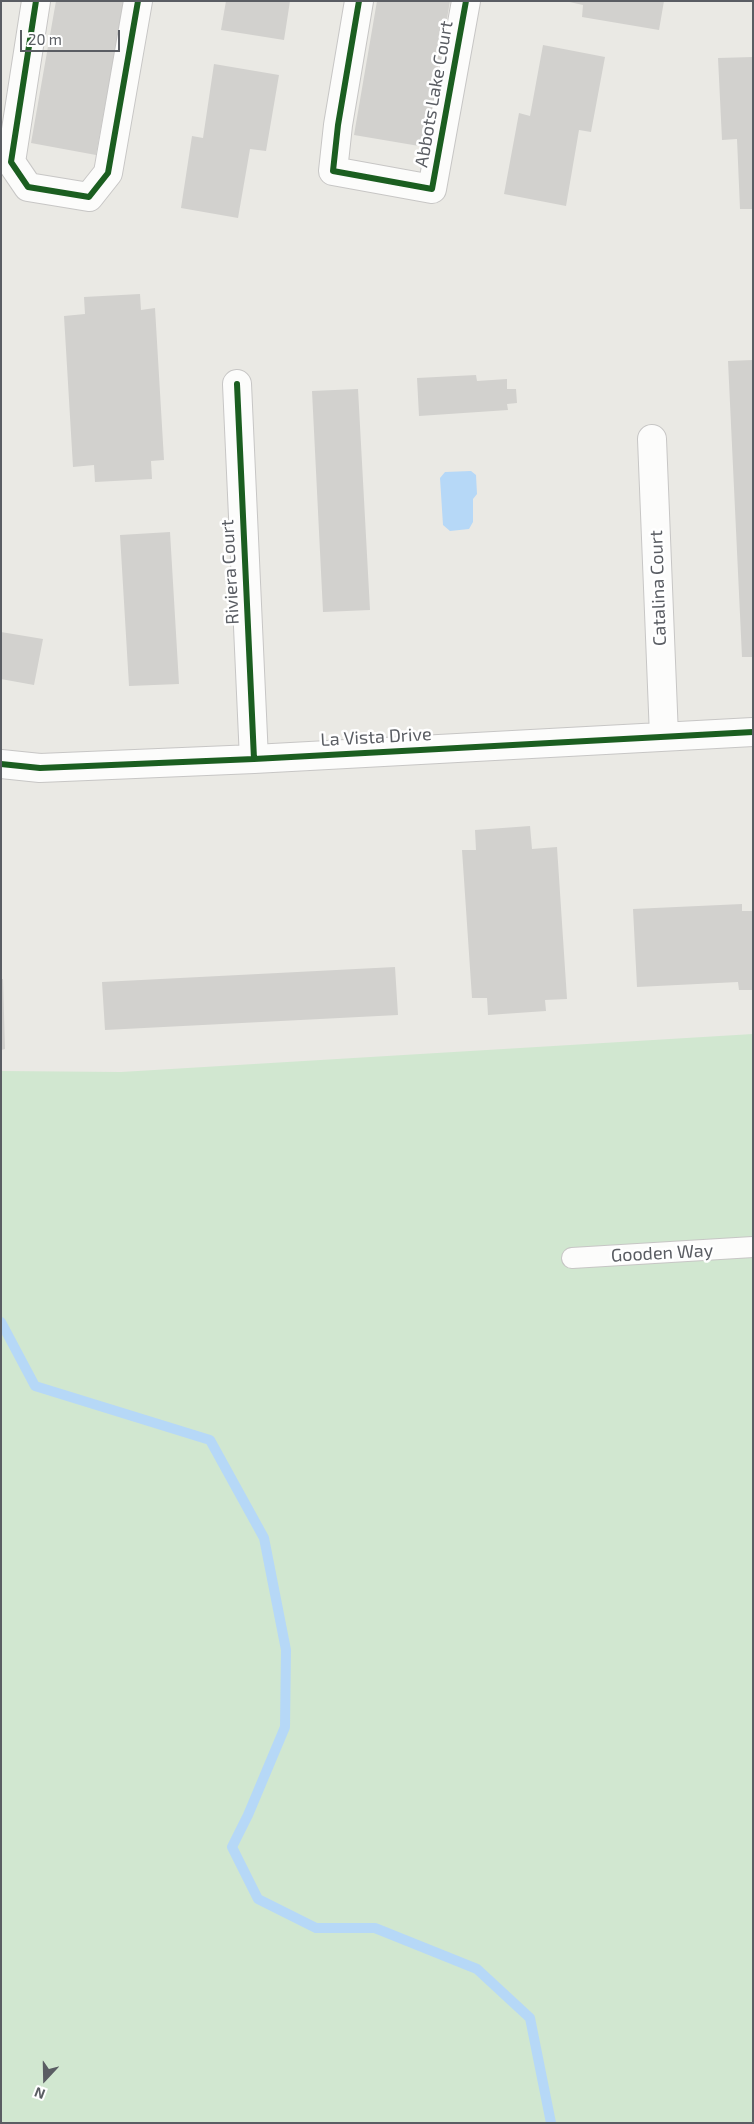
<!DOCTYPE html>
<style>
body{margin:0}
#map{position:relative;width:754px;height:2124px;overflow:hidden;background:#eae9e4;font-family:"Exo 2",sans-serif}
canvas{display:block}
.frame{position:absolute;inset:0;border:2px solid #5a5d63;pointer-events:none}
.north{position:absolute;left:20px;top:2054px;width:50px;height:50px;-webkit-text-stroke:4px #fff;paint-order:stroke;rotate:201deg;font-size:14px;font-weight:700;line-height:20px;text-align:center;color:#5a5d63}
.north::after{content:'';display:block;margin:auto;width:18px;height:22px;background:#5a5d63;clip-path:polygon(50% 0,100% 100%,50% 72%,0 100%)}
.scale{position:absolute;left:20px;top:30px;width:100px;height:22px;box-sizing:border-box;border:2px solid #5a5d63;border-top:0;padding-left:6px;font-size:15px;line-height:18px;white-space:nowrap;color:#5a5d63;-webkit-text-stroke:4px #fff;paint-order:stroke}
</style>
<div id="map">
<canvas width="754" height="2124"></canvas>
<div class="frame"></div>
<div class="north">N</div>
<div class="scale">20 m</div>
</div>
<script>
const ctx = document.querySelector('canvas').getContext('2d');
ctx.lineJoin = 'round';
function fillPath(path, color) { ctx.fillStyle = color; ctx.fill(path, 'evenodd'); }
function stroke(path, color, width, dash) { ctx.strokeStyle = color; ctx.lineWidth = width; ctx.lineCap = dash ? 'butt' : 'round'; ctx.setLineDash(dash || []); ctx.stroke(path); }
function write(font, color, halo, rows, align = 'center') {
  ctx.font = font + ' "Exo 2",sans-serif'; ctx.lineWidth = 5; ctx.setLineDash([]); ctx.textBaseline = 'middle'; ctx.strokeStyle = halo; ctx.fillStyle = color; for (const [text, x, y, turn = 0] of rows) {
    ctx.save(); ctx.translate(x, y); ctx.rotate((+turn || 0) * Math.PI / 180); ctx.textAlign = isNaN(turn) ? turn : align; if (halo) ctx.strokeText(text, 0, 0); ctx.fillText(text, 0, 0); ctx.restore();
  }
}
fillPath(new Path2D(`
 M753 1034V2123H1V1071L121 1072Z`), '#d1e7d0');
fillPath(new Path2D(`
 M471 471 476 475 477 494 473 499V522L469 529 450 531 443 525 440 478 445 472Z`), '#b6d8f7');
stroke(new Path2D(`
 M1 1322 35 1386 210 1440 264 1538 286 1650 285 1727 248 1815 232 1847 258 1899 316 1928H375L477 1969 530 2018 551 2123`), '#b6d8f7', 10);
fillPath(new Path2D(`
 M56 1H124L96 155 31 143Z
 M226 1H290L284 40 221 30Z
 M377 1H450L425 147 354 135Z
 M565 1H664L659 30 582 17 583 5Z
 M543 45 605 57 591 132 579 130 566 206 504 194 519 113 530 116Z
 M753 57V209H740L737 139 722 140 718 58Z
 M214 64 279 75 266 151 250 149 238 218 181 208 192 136 203 138Z
 M140 294 141 310 155 308 164 460 151 461 152 479 95 482 94 465 73 467 64 316 85 314 84 297Z
 M753 360V657H742L728 361Z
 M476 375 477 381 507 379V389H516L517 403 507 404 508 410 419 416 417 378Z
 M358 389 370 610 323 612 312 391Z
 M170 532 179 684 129 686 120 535Z
 M1 632 43 639 34 685 1 679Z
 M530 826 532 849 557 847 567 999 545 1000 546 1011 488 1015 487 998H472L462 850H476L475 830Z
 M742 904V911H753V990H739L738 982 637 987 633 909Z
 M395 967 398 1015 105 1030 102 982Z
 M1 979H3L5 1049 1 1050Z`), '#d2d1ce');
const service = new Path2D(`
 M572 1258 753 1247`);
const minor = new Path2D(`
 M36 1 11 162 28 187 89 197 108 173 138 1
 M359 1 338 125 333 171 432 189 466 1
 M237 384 254 759
 M652 439 664 736
 M1 764 40 768 254 759 753 732`);
stroke(service, '#c7c6c5', 22);
stroke(minor, '#c7c6c5', 30);
stroke(service, '#fcfcfb', 20);
stroke(minor, '#fcfcfb', 28);
stroke(new Path2D(`
 M36 1 11 162 28 187 89 197 108 173 138 1
 M359 1 338 125 333 171 432 189 466 1
 M237 384 254 759
 M1 764 40 768 254 759 753 732`), '#1b5e20', 6);
write('18px', '#5a5d63', '#fff', [
 ["Abbots Lake Court",434,94,-80],
 ["Riviera Court",230,572,-93],
 ["Catalina Court",658,588,-92],
 ["La Vista Drive",376,737,-3],
 ["Gooden Way",662,1253,-3]
]);
</script>
